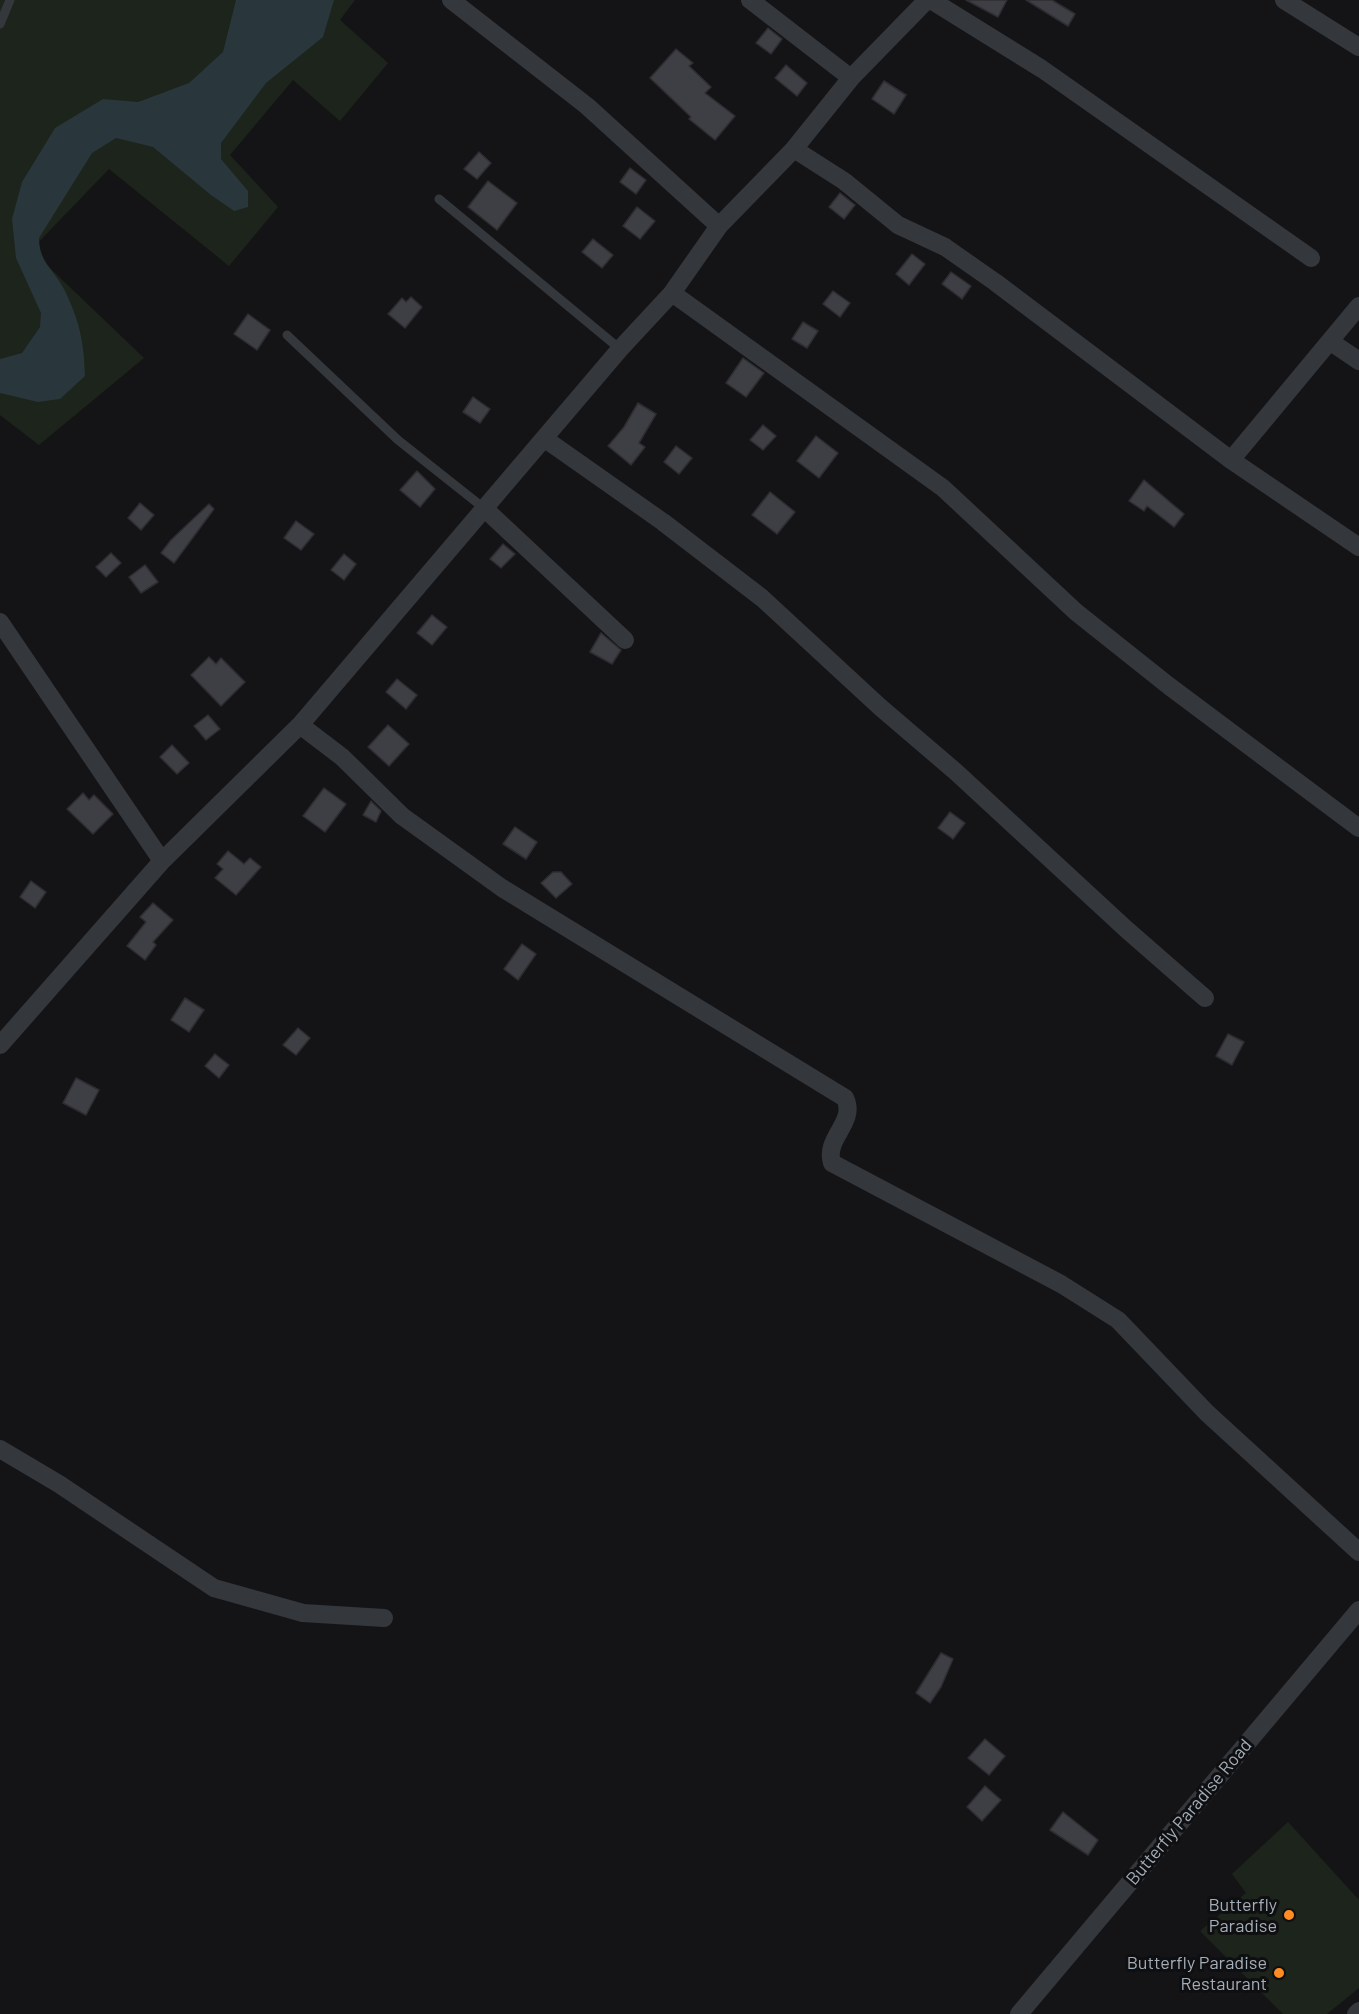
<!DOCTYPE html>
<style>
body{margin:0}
canvas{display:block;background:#141416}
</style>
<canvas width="1359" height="2014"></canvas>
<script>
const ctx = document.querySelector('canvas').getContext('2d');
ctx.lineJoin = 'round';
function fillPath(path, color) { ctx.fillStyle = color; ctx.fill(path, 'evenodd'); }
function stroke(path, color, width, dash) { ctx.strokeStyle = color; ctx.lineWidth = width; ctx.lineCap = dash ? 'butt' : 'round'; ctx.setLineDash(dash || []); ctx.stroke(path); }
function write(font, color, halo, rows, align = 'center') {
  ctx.font = font + ' Barlow,sans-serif'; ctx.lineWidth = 6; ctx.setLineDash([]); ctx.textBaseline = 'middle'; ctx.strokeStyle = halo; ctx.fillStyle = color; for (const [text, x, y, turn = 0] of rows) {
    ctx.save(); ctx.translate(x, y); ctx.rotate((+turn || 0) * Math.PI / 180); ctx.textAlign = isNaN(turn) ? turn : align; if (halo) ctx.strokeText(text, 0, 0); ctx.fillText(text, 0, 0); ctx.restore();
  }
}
fillPath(new Path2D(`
 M0 0H355L340 20 388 63 340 121 293 80 230 155 278 207 229 266 109 169 31 250 144 358 39 445 0 415Z
 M1288 1822 1359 1900V1988L1327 2014H1283L1200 1931 1246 1893 1232 1874Z`), '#1c241b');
fillPath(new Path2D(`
 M236 0H334L323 37 266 83 221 143V159L248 191V207L234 211 211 195 153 147 116 138 92 153 39 238C39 263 55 270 65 291 80 322 84 343 85 376L60 399 38 402 0 393V359L22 353 40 327 41 313 16 258 12 219 22 182 55 128 103 99 138 102 189 83 223 52Z`), '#29363b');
const building = new Path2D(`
 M966 0H1007L998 17Z
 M1026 0H1052L1075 14 1068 26Z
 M768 28 782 39 771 54 756 43Z
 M676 49 693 63 689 66 711 87 705 93 735 116 715 140 689 119 691 117 650 78Z
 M786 65 807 83 797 96 775 78Z
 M884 81 906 95 894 114 872 99Z
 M479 152 491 163 477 179 464 169Z
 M630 168 646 180 636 194 620 182Z
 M488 181 517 203 497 230 468 207Z
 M840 193 855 205 844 219 829 207Z
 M637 207 655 221 640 239 623 226Z
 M593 239 613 255 602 268 582 252Z
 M912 254 925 264 909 285 896 274Z
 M951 272 971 286 962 299 942 284Z
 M833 291 850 303 840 317 823 304Z
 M411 297 422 307 405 328 388 314 402 298 406 302Z
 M248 314 270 330 257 350 234 334Z
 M803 322 818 331 807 348 792 339Z
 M743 358 764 373 746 397 726 383Z
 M473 397 490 409 480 423 463 412Z
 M638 403 656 414 639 443 645 447 631 465 608 446 624 427Z
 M763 425 776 436 763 450 750 440Z
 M816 436 838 453 819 478 797 461Z
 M676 446 692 458 679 474 664 462Z
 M417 471 435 489 420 507 400 490Z
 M1144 480 1184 514 1174 527 1147 506 1144 511 1129 501Z
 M770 492 795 512 777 534 752 515Z
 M140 503 154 515 141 530 128 518Z
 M209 504 214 509 174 563 161 553 171 540Z
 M296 521 314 534 301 550 284 538Z
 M503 544 515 554 501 568 490 559Z
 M111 553 121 563 106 577 96 567Z
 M344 554 356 564 344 580 331 570Z
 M145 565 158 582 141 593 129 577Z
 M432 615 447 627 432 645 417 633Z
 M601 633 621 650 612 664 590 652Z
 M209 657 216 664 221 658 245 682 221 706 191 675Z
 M397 679 417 695 406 709 386 692Z
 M208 715 220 729 206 740 194 726Z
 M388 725 409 744 389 766 368 747Z
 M172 745 189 763 177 774 160 757Z
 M324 788 346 804 325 832 303 816Z
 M83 793 89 800 94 795 113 814 93 834 67 809Z
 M371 801 381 811 376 822 363 815Z
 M950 812 965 823 953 839 938 828Z
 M515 827 537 842 526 859 503 844Z
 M228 851 244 864 250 858 261 867 236 895 215 878 223 869 217 864Z
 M553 872H561L572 884 556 898 541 883Z
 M31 881 46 892 35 908 20 897Z
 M153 903 173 920 153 942 156 945 145 960 127 946 146 922 140 917Z
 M522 944 536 954 518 980 504 969Z
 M185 998 204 1010 189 1032 171 1020Z
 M298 1028 310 1038 296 1055 283 1045Z
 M1228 1034 1244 1042 1232 1065 1216 1056Z
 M215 1054 229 1065 219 1078 205 1066Z
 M76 1078 99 1090 86 1115 63 1103Z
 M941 1653 953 1659 941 1687 930 1703 916 1693Z
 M985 1739 1005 1756 989 1775 968 1758Z
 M985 1786 1001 1800 982 1821 967 1807Z
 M1063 1812 1098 1840 1088 1855 1050 1830Z`);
fillPath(building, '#3e3f44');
stroke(building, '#2e2e32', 1.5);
stroke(new Path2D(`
 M0 24 10 0
 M439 199 620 349
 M287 335 398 440 485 509`), '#34373b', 9);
stroke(new Path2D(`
 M451 0 587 106 719 226
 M750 0 851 78
 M931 0 1042 69 1311 258
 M1284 0 1359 47
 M794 149 844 181 898 225 945 247 995 282 1231 460 1359 547
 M672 293 943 488 1076 612 1169 686 1359 828
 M1331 342 1359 361
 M545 439 663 522 762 598 880 707 956 772 1126 929 1205 998
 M1231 460 1359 306
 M485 509 625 640
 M0 622 162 861
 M300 725 342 757 402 816 502 888 845 1098C857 1122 824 1138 832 1163L1061 1284 1118 1320 1207 1413 1359 1552
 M0 1045 162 861 300 725 620 349 672 293 719 226 794 149 851 78 927 0
 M0 1449 59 1484 214 1588 303 1613 384 1618
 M1019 2014 1359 1610
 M1356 2014 1359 2011`), '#34373b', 18);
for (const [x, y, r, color] of [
 [1289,1915,6,"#ff8c23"],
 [1279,1973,6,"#ff8c23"]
]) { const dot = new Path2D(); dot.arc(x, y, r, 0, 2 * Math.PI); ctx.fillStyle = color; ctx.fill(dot); stroke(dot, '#0f0f11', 2); }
write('18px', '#a4aeb8', '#0f0f11', [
 ["Butterfly Paradise Road",1189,1812,-50]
]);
write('18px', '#a4aeb8', '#0f0f11', [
 ["Butterfly",1277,1905],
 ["Paradise",1277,1926],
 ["Butterfly Paradise",1267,1963],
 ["Restaurant",1267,1984]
], 'right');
</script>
